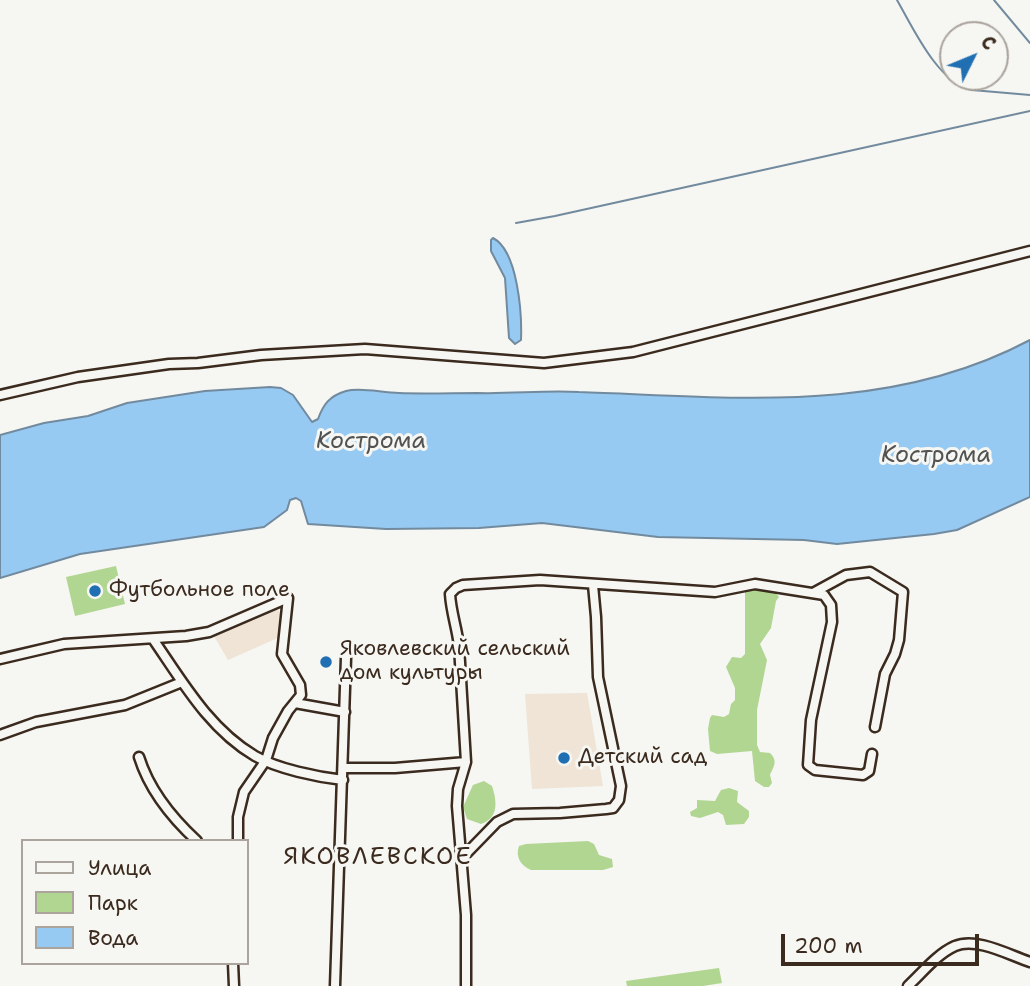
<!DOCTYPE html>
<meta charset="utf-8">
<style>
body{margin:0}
#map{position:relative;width:1030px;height:986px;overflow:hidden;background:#f6f6f2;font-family:"Shantell Sans",sans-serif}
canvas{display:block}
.legend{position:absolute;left:21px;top:839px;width:228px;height:126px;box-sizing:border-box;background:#f6f6f2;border:2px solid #aba49d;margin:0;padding:9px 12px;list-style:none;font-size:21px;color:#3b2a1e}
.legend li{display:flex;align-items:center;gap:14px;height:35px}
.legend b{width:35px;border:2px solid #aba49d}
.north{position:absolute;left:939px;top:21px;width:70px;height:70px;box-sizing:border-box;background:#f6f6f2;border:2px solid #aba49d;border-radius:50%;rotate:47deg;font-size:19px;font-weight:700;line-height:28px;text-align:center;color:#3b2a1e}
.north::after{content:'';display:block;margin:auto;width:24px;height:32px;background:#1f6fb2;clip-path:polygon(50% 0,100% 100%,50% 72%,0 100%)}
.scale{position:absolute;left:781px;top:934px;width:198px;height:32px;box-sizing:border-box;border:4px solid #3b2a1e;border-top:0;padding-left:9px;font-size:21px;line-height:24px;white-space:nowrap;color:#3b2a1e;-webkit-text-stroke:5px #f6f6f2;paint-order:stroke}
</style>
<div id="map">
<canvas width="1030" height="986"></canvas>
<ul class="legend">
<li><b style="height:9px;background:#f6f6f2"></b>Улица</li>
<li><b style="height:19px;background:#b1d691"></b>Парк</li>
<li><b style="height:19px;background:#96caf3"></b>Вода</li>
</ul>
<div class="north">С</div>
<div class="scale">200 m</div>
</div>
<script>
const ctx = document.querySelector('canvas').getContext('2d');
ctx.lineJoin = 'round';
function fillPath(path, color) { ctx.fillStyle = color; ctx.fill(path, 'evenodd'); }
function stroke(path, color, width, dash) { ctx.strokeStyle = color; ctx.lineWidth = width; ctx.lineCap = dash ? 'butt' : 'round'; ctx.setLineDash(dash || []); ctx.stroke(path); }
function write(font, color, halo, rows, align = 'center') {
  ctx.font = font + ' "Shantell Sans",sans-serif'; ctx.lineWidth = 6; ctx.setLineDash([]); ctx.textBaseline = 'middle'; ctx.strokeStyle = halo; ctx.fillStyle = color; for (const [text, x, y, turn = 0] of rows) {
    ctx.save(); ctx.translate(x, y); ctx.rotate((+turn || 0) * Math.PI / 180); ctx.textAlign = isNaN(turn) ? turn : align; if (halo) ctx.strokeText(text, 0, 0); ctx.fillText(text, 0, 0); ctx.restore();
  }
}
fillPath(new Path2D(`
 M275 609 279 611 283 620 280 637 228 660 212 633Z
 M587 693 603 786 532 789 525 694Z`), '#efe4d5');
fillPath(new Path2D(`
 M116 566 125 604 75 616 66 577Z
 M749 588 774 591 779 597 776 601 771 628 760 644 767 660 757 710V745L760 752 770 753C778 761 774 766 770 775L772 783 769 787H764L755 781 752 751 717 754 710 751 708 729 710 718 712 715 724 717 729 714 731 704 735 700V688L726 667 732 657 741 658 745 654V591Z
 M484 781 492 786C497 801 499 818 481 824L467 819 463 807 473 785Z
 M729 788 738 791 737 802 749 811V817L744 824 726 825 723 815 718 812 700 818 691 816 690 812 697 808V800L715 801 721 790Z
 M588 841 594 844 599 855 612 859 613 867 603 870H531C521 866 515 857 519 846L526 844Z
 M719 968 722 983 703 986H627L626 981Z`), '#b1d691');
const water = new Path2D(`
 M493 238C518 251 522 314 521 340L515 344 509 338 505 278 491 251V240Z
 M1030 340V497L957 530 934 534 837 544 804 540 658 537 542 523 479 528 386 529 308 524 301 501 296 498 290 500 287 510 264 527 80 554 0 578V435L44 423 88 416 127 403 205 391 270 387 281 388 293 395 312 422 318 419C323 405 329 396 346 391 362 387 382 393 399 393 425 394 452 393 478 393 512 394 545 390 579 392 734 397 887 416 1030 340Z`);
fillPath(water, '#96caf3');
stroke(water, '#728a9e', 2);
stroke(new Path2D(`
 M897 0C913 28 938 83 972 90L1030 95
 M994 0 1030 43
 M516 223 555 216 1030 111`), '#728a9e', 2);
const street = new Path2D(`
 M0 395 78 377 169 364 198 363 261 355 365 349 544 363 633 352 1030 251
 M813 593 846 575 870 572 903 592 899 640 895 654 885 674 875 727
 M153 639C182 681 209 729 255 756 278 769 317 777 343 780
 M0 659 64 644 186 636 209 632 288 598 282 654 300 685 301 695 288 711 273 738 266 760 244 792 238 817V841
 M295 703 345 712
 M0 735 36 722 125 705 182 682
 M139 757C149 789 172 818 197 841
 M466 762 458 789 457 806 466 915V986
 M344 768H395L466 762 459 646C457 628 451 612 450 594L456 588 463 585 540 580 715 592 755 584 824 595 831 605 832 622 811 720 808 765 815 770 863 775 869 771 872 754
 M462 858 497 822 513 814 560 813 606 809 613 808 619 800 621 786 598 677 596 617 593 585
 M233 963 234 986
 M335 986 346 658
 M908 986C922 973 937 954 955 946 977 937 1009 955 1030 962`);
stroke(street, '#3b2a1e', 13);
stroke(street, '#f6f6f2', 8);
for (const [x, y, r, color] of [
 [95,591,7,"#1f6fb2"],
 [326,662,7,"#1f6fb2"],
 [564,758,7,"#1f6fb2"]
]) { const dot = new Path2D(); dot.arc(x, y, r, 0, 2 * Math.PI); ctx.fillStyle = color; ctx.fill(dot); stroke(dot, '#f6f6f2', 2.5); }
write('21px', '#3b2a1e', '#f6f6f2', [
 ["Футбольное поле",109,591],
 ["Яковлевский сельский",340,650],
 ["дом культуры",340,674],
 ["Детский сад",578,758]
], 'left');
write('italic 23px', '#525253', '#f6f6f2', [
 ["Кострома",371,442],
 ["Кострома",936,456]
]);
ctx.letterSpacing = '2px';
write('24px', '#3b2a1e', '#f6f6f2', [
 ["ЯКОВЛЕВСКОЕ",378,858]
]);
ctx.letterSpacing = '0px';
</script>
